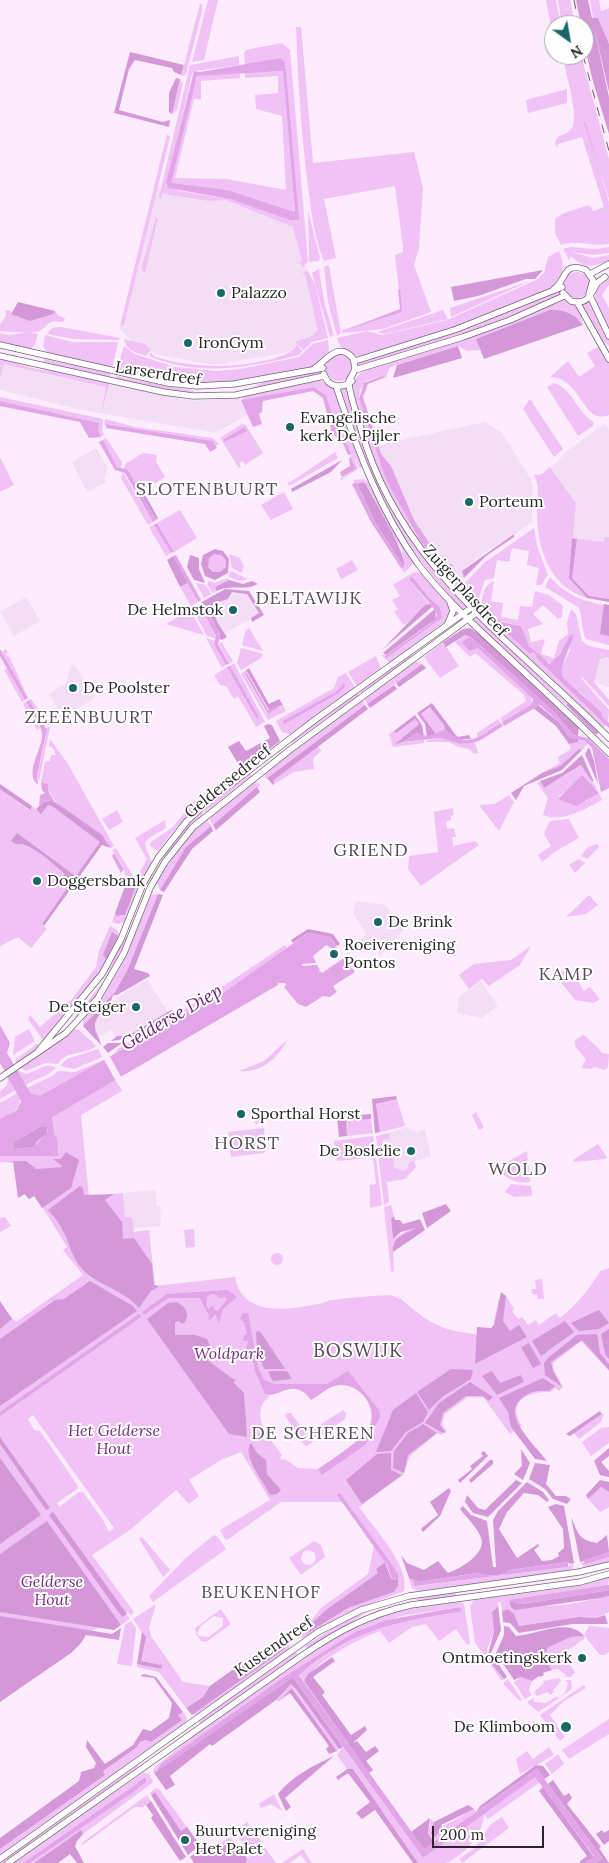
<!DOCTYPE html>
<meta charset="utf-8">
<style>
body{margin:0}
#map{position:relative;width:609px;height:1863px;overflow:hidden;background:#fcecfd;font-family:Lora,serif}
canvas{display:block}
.north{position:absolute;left:544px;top:15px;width:50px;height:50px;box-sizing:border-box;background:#fff;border:1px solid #a9a7aa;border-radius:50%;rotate:148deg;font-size:14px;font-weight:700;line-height:20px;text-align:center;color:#29242a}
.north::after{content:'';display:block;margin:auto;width:18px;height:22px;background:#196768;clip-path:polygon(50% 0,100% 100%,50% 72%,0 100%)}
.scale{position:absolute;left:432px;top:1826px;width:112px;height:22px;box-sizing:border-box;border:2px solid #29242a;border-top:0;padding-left:6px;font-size:15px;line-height:18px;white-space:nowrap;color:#29242a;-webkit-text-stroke:4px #fff;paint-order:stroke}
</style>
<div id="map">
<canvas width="609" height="1863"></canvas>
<div class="north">N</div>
<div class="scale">200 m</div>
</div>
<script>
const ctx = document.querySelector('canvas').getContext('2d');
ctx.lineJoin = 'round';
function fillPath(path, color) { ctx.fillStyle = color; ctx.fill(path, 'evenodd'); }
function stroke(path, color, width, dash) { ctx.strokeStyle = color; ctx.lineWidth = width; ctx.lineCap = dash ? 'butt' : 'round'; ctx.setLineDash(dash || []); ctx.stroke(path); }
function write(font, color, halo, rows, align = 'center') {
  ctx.font = font + ' Lora,serif'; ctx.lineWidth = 4; ctx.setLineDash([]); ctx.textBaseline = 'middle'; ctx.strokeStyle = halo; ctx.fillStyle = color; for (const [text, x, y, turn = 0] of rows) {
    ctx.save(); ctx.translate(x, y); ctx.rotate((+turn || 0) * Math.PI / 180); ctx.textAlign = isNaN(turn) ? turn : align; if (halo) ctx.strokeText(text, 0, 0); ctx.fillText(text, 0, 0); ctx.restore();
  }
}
fillPath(new Path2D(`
 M155 187 227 199 299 227 304 262 322 330 311 341 295 351 214 365 158 355 132 342 120 329Z
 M0 361 192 401 243 397 250 413 216 433 77 409 0 390Z
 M485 422 502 433 530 478 533 486 532 523 490 549 462 570 464 578 461 581 454 578 447 565 433 551 413 520 377 447 391 442Z
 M605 423 609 430V599L577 539 572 538 576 503 551 468 567 451Z
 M96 448 108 468 104 478 106 482 87 492 72 462Z
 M229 590 246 592 259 614 224 634 208 605Z
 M26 597 40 621 14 636 0 612Z
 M604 656 609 658V687L594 682 600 659Z
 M74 664 95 698 63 717 49 694 66 683 71 666Z
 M356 901 385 905 404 930 380 956 373 945 361 953 355 944 367 934 353 914Z
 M147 979 169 1014 130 1037H115L111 1030 98 1037 95 1028 96 1020 112 1001Z
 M481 981 498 1006 481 1018 457 1013 459 997Z
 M407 1127 416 1132 425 1130 431 1157 409 1162 407 1169 398 1171 394 1167V1160L390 1157 393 1153 392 1147 384 1148 383 1140 390 1139 389 1133Z
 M155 1190 157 1207 160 1206 161 1226 133 1228 132 1217H125L123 1193Z`), '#f4def5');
fillPath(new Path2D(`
 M208 0H218L204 60 192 62Z
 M546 0H556L561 25H554V43Z
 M558 0H570L575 25H562Z
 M590 0H599L601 11 609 8V44L598 18H593Z
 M200 4H202V11L186 75 181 76Z
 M296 27H301L313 163 414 152 423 188 419 248 414 265 431 312 383 329 343 333 342 330 401 311 395 255 403 252V247L395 186 324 199 336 258 324 261C314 238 311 210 308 185 301 133 298 80 296 27Z
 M282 43 290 50 308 261 303 267 299 262 302 261 293 227 226 200 209 201 165 194H162L161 199 159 197 190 65 239 56V65L194 71 192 74 166 186 179 191 230 199 297 221 285 62 281 58 245 65 244 53 246 50Z
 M562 55H581L609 159V199L584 122 609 202V244C594 247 575 239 561 245L555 233V219L562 214 588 205 591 207 593 211 604 207 582 137 558 144V148L555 143 557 138C562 134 570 133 573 126 578 114 565 69 562 55Z
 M283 71 295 212 228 190 171 184 170 182 197 76 240 73V78L201 81V99H194L175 178 226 179 286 190 282 116 256 109 255 95 278 93V76L245 78V73Z
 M180 79 183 83 177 110 172 114Z
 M567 89V103L528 113 526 100Z
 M167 134 170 137 124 325 120 326Z
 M308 211 320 257 319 261 309 262Z
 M156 218H158L145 273 142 270V266Z
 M571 247 596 249 609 247V253L593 255 571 252 593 258 609 255V261C592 267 584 269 571 256L569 260 563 249Z
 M559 251C567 269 562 282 545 292L452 328 362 356C350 356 340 349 337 338L367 331 382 335 447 320 538 279 544 273 548 257Z
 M327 265 329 266 341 333 337 336 328 302 324 267Z
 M319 269 324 301 334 336 330 337 312 273Z
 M307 270 315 284 328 338 312 342 304 350 295 342 312 336 318 330 305 274 302 273Z
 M564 285a13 13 0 1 1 26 0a13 13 0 1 1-26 0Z
 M609 278V285L602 295 609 308V333C600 312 583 293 609 278Z
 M530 281 451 317 450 308Z
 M560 291 561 295C495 324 427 347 357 366V362C427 342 493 319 560 291Z
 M565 300 579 307 583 325 580 320 477 339 480 350 467 351 458 346 390 367 386 377 382 376 366 381 360 390 359 399 386 480 421 542 472 601 475 598 464 584 484 563 534 528 537 546 548 575 541 585H536L539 568 527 565 529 551 512 548 509 562 497 560 494 578 485 580 477 603 469 604C422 552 383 496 363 428 359 413 353 398 353 383L359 374 367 369 436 348Z
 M589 300 609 339V346L602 341 582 305Z
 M5 310 11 311V314H53L55 311 59 316 65 318 63 322C46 319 50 326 39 331 35 333 6 332 0 331V324L6 316Z
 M443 310 448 319 384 334 377 332Z
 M61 327 115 337 120 338 119 340 74 339 47 334 52 328Z
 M29 332 38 334 35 344 30 350 0 343V333L9 335Z
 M45 335 72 342H118L112 369 48 353 43 347Z
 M124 339 145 344 151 350 146 356C136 353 126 350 124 339Z
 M328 340 329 351 315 367 258 379 207 385 164 380 116 371 124 346 135 354 175 367 216 371 240 369 299 357 312 344Z
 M295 343 303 351 299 355C249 368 198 377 149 356L152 352V354L156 357C194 368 234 369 272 359 280 356 290 354 296 347Z
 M600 346 609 362V415C582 426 582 377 550 377L568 361 579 377 595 366 587 353Z
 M326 368a13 13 0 1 1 26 0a13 13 0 1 1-26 0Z
 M2 359 40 370 57 371 110 382 101 414 106 387 4 364 0 379V361Z
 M44 359 110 373V377L44 362Z
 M321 371 322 375 251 388 264 382Z
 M116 376 176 388 193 390 194 392 185 394 115 380Z
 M319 380 334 387 337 391 362 466 357 474 360 469 354 456 358 469 341 480 340 479 356 469 346 443 338 435 326 395 314 387 244 400 241 395Z
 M554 383C573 389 577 413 594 422L593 426 578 436 547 387Z
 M347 387C369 469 405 548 467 607L464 611C399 546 369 475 341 390Z
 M0 397 103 419 102 430 104 435 101 437 98 430V423L0 401Z
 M530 399 563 449 554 457 523 409Z
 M105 419 135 427 213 438 219 444 216 446 213 441 107 424 104 426Z
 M242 424 246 425 263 453 245 465 243 461 239 463 241 467 239 468 220 438Z
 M106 438 122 462 121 468 117 467 103 440Z
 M335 452 338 458 289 486 287 480 289 483Z
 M143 453 157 455 156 462 165 477 143 490 139 484 136 485 128 470 124 469 125 464Z
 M0 457 14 485 0 492Z
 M550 467 576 503 569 578 587 598C548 586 537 547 537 510 537 497 540 487 534 475L542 474Z
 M123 472 153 522 148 525 121 478Z
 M364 479 368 482 385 516 414 563 404 573 401 568 404 566 402 549 389 530 366 484 362 482 357 484 353 480Z
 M284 492 293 509 271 520 261 505Z
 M180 510 197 538 174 552 157 523Z
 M154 525 171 553 166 556 149 527Z
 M605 537H609V599L589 596 572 578 577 539 604 542Z
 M207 563a10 10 0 1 1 20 0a10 10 0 1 1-20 0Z
 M229 554 240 558 244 566 242 573 232 568Z
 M352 560 358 570 341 579 336 569Z
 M231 571 248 579C241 582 234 580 228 576Z
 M414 572 423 573 452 609 449 619 390 663 381 655H386L387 657 442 618 440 607 429 598 412 576 409 579 429 604 404 625 394 612 398 609 392 600 400 596 393 585Z
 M550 577C567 596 585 602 609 606V645L586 639C580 629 584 616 578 607L545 587Z
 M227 578 229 580 215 587 217 591 212 593 207 584 209 581 215 583Z
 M491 582H494L491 601 503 603 501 617 518 620 520 606 532 607 535 591 549 595 563 606 562 617 558 619 543 605 533 614 543 624 528 629 531 642 545 639 541 654 554 658 559 641 568 634 567 623 571 609 576 614 582 641 589 646 609 650V658L604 657 603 659H600L594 682 609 700V706L582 677 581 678 609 710 608 722 580 692H577L564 680 561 674 562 667 570 650V635L563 649 552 664 539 656 536 658 606 725 602 728 478 613 485 588ZM490 618 521 626 527 644 536 654 533 652 530 654Z
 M188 583 198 602 191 606 180 587Z
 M196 583 206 585 211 594 204 598Z
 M199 604 217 635 215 638 207 636 192 608Z
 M190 610 204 635 166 624Z
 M475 616 568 703 566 705 471 620Z
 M249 628 263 651 242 645 246 630Z
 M465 635 472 638 462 642 478 648 531 697 532 704 502 722 500 718 526 701 524 695 475 653 470 657 455 642Z
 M206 638 215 641 214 645 226 665 222 668Z
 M218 642 222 643 233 661 229 664Z
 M443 642 459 666 440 678 424 657Z
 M241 648 263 654 261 658 241 670 237 663Z
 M6 649 8 653 5 654 10 658 28 698 2 652Z
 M411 654 413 657 361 693 359 690Z
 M376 656 381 668 357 686 348 672Z
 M415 661 422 664 367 704 364 698Z
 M234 663 265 722 256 727 238 696 234 699 226 686 220 685 214 675 227 667 257 718 258 715 230 666Z
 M7 668 25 700 22 702 4 670Z
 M246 670 247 673 245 675 267 714 283 705 286 711 268 720 241 674Z
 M346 673 355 687 292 735 282 732 276 721 334 688 338 677ZM344 683 337 694 283 721 337 691Z
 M357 691 359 695 292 743 291 741Z
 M31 699 46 720 47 724 44 726 29 700Z
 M362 699 365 705 265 779V771Z
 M26 702 40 728 37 730 23 704Z
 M431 707 444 725 445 730 436 734 421 714Z
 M415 719 419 724 396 743 424 740V743L393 747 389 734 394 731 396 732Z
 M498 719 501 723 477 738V733Z
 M50 727 39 781 37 775 46 737V728Z
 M440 738 460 744 475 742 478 753 474 754 469 749 458 747 449 742H427V740Z
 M50 739 68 764 114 846 111 848C97 823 49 812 48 784L41 782 45 762 50 761 51 755H56L53 748 49 746Z
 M578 739 588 743 582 750 579 749 560 766 542 773 560 763 558 757 571 749 569 744 578 742Z
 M318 746 321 751 313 758 314 769 294 772 273 785 274 780Z
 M582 765 597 789 591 787 582 775 574 785 558 797 587 801 588 798 599 793 602 800C585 809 563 823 543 815L548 798 537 783 540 781 544 788Z
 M240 767 242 770 200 804 197 799Z
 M249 773 252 775 250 777 205 812 203 809Z
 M254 781 261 785 213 825 208 817Z
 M0 789 29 810 32 806 38 811 47 799 103 839 42 925 47 929 31 948 18 937 0 946Z
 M509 795 514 802 499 831 479 805 495 804Z
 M195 800 199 806 175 829 158 851 150 846 151 842 173 827Z
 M453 808 454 815 451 816V820L446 822 447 829 454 828 456 837H452L453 846 475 841 479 845 421 886 408 869 409 856 438 852 434 812Z
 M117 810 123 822 109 830 102 819Z
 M201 811 203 814 185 832 166 857 163 855 185 826Z
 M206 818 211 826 186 847 160 890 156 882 183 842Z
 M569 819 579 838 556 851 542 862 538 855 551 846 544 834 550 821Z
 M165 820 166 828C145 841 140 838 152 862L139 884 124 922 118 924 112 922 115 913 122 917 136 886 134 883 127 881 123 866 112 850 116 848 133 876 137 877 147 859 135 838Z
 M597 844 599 847 587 859 581 856 588 847Z
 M579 859 585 863 575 873 569 865Z
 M158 894 127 971 115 992 83 1026V1018C117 982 132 940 151 895Z
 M589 895 598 905 586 914 566 917Z
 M110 926 117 930 119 935 98 979 46 1041 43 1040 28 1019 30 1015 40 1027 72 999 96 967 99 951Z
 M126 936H128L104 986 77 1019 75 1017 103 982Z
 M285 945 287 948 282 952 226 991 113 1055 119 1048 222 987Z
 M531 946 520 965 489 986 482 979 469 989 459 975 474 964 511 960Z
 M569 967 584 991 590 987 600 999 594 1003 575 1000 556 976Z
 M29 1029 35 1041 13 1055 15 1037Z
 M74 1029 79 1030 96 1046C84 1056 67 1049 58 1064L45 1063 26 1071 20 1067Z
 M583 1035 586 1036C591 1042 597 1046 602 1053L609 1054 608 1067 605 1070 594 1067 591 1069 581 1068 586 1060 575 1046V1040Z
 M287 1040C278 1059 261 1073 239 1071L264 1061Z
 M37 1044 39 1045V1049L17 1063 15 1060Z
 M98 1049 102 1057 74 1069 60 1066 67 1059Z
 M104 1060 122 1091 81 1115 89 1197 123 1193 125 1217H132L134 1230 133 1232 149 1230 155 1286 235 1277C242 1317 287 1310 318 1304 326 1303 327 1300 333 1300 353 1297 372 1296 391 1295L400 1299 399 1297C434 1329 446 1331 491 1336L499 1299 504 1306 506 1296 514 1309 512 1311 518 1319 522 1317 528 1325 536 1320 539 1325 556 1313 560 1318C575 1306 591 1288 600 1271L609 1268V1371L581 1341 553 1363 554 1370 563 1387 559 1391 555 1388 551 1392C528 1391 506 1401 522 1426L510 1434 484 1398 468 1397 445 1414 442 1424 447 1432 441 1435 437 1433 410 1456 403 1475 359 1507C373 1527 411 1567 404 1591L342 1615 307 1637 297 1638 294 1635 311 1621 321 1608 368 1574 374 1546 385 1562 376 1569 378 1573 327 1609 306 1634 348 1608 394 1592 398 1586 392 1566 340 1493 343 1502H281L227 1540 225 1539 220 1530 270 1500 241 1452 221 1460 189 1480 199 1496 189 1504 176 1490 130 1530 92 1555 134 1612 131 1616 128 1612 126 1613 130 1619 121 1625 117 1620 81 1635 0 1693V1304L16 1322 83 1275 63 1250 67 1247 35 1195 28 1199 23 1192 15 1163 0 1162V1120L19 1109 22 1102 19 1098C22 1110 9 1114 0 1119V1103L17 1093 16 1090 0 1099V1092L7 1085 8 1077 12 1084 17 1070 26 1074C36 1072 46 1061 56 1068 48 1077 35 1078 26 1085L27 1088 52 1076 58 1071 75 1072ZM330 1384 360 1386 376 1414 362 1442 320 1472 318 1469 298 1468 285 1459 282 1460 280 1457 282 1455C270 1439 247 1413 270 1396L266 1394 296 1386ZM33 1415 114 1528 109 1532 103 1520 83 1492H79L59 1507 57 1503 77 1489 78 1486 40 1431 34 1430 28 1419Z
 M397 1099 405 1126 380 1132 376 1104Z
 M262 1109 264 1124H255L253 1110Z
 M476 1112 484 1127 479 1130 472 1115Z
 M371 1119 373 1133 347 1136 346 1121Z
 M264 1128 266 1149 264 1153 231 1157 228 1132Z
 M389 1133 390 1139 383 1140 384 1148 392 1147 393 1154 390 1157 394 1160V1167L402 1171 407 1169 409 1162 414 1160 416 1167 405 1179 387 1182 389 1202 384 1205 376 1136Z
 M373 1136 382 1205 370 1208V1185L376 1184 373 1157 337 1161 334 1141Z
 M598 1144 607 1157 605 1159 574 1162V1159Z
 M527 1151 530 1182C516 1184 505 1179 498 1167Z
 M511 1184 531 1186 532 1196 514 1197 505 1192Z
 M391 1205 394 1216 391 1219 393 1239 415 1226 416 1228 402 1235 393 1244 394 1271 391 1272 384 1207Z
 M5 1217 11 1226 0 1232V1218Z
 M194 1229 195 1247 186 1248 184 1230Z
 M271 1259a6 6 0 1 1 12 0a6 6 0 1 1-12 0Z
 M542 1279 544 1299H538L537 1294 533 1295 531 1289H536L535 1280Z
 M343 1410 346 1413 345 1419 307 1446 304 1445 285 1416 286 1413H291L306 1434Z
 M604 1413 601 1422 579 1439 574 1433Z
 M609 1427V1443L591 1456 582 1442 601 1428Z
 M601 1487 609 1492V1507L600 1512 588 1499Z
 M214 1535 218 1537 226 1549 153 1602 149 1596 186 1558Z
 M142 1537 170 1570 163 1577 139 1539Z
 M314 1541 321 1545 325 1557 301 1575 289 1558ZM308 1550 314 1552 316 1557 315 1562 310 1565 304 1564 301 1559 303 1552Z
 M609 1557V1562L584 1567 580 1562 585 1563Z
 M574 1563 572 1569 567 1572 418 1591 412 1588 409 1578H412L416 1586 568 1567Z
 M609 1578 608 1586 509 1601 511 1607 565 1605 609 1596V1612L596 1618 579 1617 519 1626 508 1609 502 1611 501 1602H498V1606L492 1612 494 1632 487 1649 488 1657 504 1679 502 1681 475 1643 470 1606 474 1600 573 1587Z
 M456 1592V1596L419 1601 416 1599Z
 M460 1602 464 1604 470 1643 467 1645 456 1629 439 1641 426 1624 412 1627 389 1643 380 1631C358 1639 316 1661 304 1681L299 1674 333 1650 365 1632 397 1622 460 1612 462 1609 459 1607 401 1616 363 1629 291 1673 293 1677 161 1769 154 1773 153 1771 155 1767 199 1731 327 1642 365 1621 397 1611Z
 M156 1604 149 1628 151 1636 183 1682 210 1686 203 1697 186 1708 159 1672 137 1667V1664L161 1669V1665L141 1661 145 1637 133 1619Z
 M221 1609 231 1624 206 1642 201 1641 196 1634 195 1628ZM214 1616 223 1618V1626L209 1637 199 1636 197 1633 201 1626Z
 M369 1611 308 1649 305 1646 344 1621Z
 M131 1621 136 1628 132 1666 117 1664 125 1625Z
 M589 1626 609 1628V1652L605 1655H600L584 1635Z
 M584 1636 585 1638 563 1654 575 1672 571 1677H564L566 1675 558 1669 552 1670 544 1657 548 1646 571 1637Z
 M290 1637 292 1641 288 1650 196 1715H192L285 1649 283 1645 261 1656 256 1654Z
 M296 1652 298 1656 203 1723H200L199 1721Z
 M521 1677 532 1681 529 1689 531 1695 525 1699 514 1682Z
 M559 1678 561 1681 553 1690 554 1692 550 1695 548 1692 537 1696 534 1692 544 1683 543 1681Z
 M508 1679 522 1700 520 1701 504 1685V1682Z
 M565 1680H571L572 1689 540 1711 538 1712 527 1702 534 1698V1702L546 1703 557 1696 558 1698 565 1693 568 1683Z
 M291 1684 296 1689 339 1749 337 1751 293 1688 279 1701 276 1700Z
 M584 1685 586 1688 564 1701 550 1715 565 1737 560 1741 540 1715Z
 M183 1712 187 1718 186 1722 0 1856V1849L105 1775 103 1771 136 1748 140 1742 146 1740 151 1742 181 1720 178 1715Z
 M609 1719V1734L569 1759 562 1750Z
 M534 1721 541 1730 535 1735 527 1726Z
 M343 1747 423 1858 535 1776 540 1782 488 1819 484 1814C484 1833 464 1856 446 1863 439 1863 426 1863 418 1863L353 1769H347L337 1755Z
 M549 1747 554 1755 520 1774 516 1759 527 1751 533 1759Z
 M558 1754 564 1764 552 1774 545 1764Z
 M138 1765V1769L15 1857 5 1863H0Z
 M143 1773 149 1774 153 1782 151 1784 83 1834 81 1830 34 1863H30L140 1787 137 1783 23 1863H10Z
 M156 1788 159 1789 187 1827 181 1831 155 1792 151 1795 150 1793Z
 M274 1794 282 1811 271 1804 261 1808 259 1804Z
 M147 1795 151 1801 143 1807H135L81 1846 83 1842Z
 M474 1809 476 1812 435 1843 428 1834 431 1819 434 1822 431 1833Z
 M502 1817 509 1828 462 1863 459 1859 475 1848 490 1825Z
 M247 1822 262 1842 250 1852 235 1832Z
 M230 1837 238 1846C219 1843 214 1856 199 1850L213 1848Z
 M264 1846 276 1863H246L247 1858Z
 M303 1849 312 1863H307L301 1855 289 1863H282Z`), '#f1c2f5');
fillPath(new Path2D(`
 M576 0H588L592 18H598L609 44V92L593 23 609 97V134C599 99 584 61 584 25H581Z
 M130 52 184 65 181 75 174 72 172 68 135 60 129 69 119 110 163 122 170 120 169 127 114 113Z
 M176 78 180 79 172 114 169 112V93Z
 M543 270 535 279H526L478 296 454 301 451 287Z
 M18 302 55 311 53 314 30 321 11 314Z
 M550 310C564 309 575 314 583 325L484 359 476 339Z
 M458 346 462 358 393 378 397 365Z
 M342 460 331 472 292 492 291 489Z
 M362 482 366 484C373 500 408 554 404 567L376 524 357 484Z
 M139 484 158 518 156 520 136 485Z
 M514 534V537L486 556 464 578 462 571Z
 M572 538 577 539 572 578 589 596 609 599V602L587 598 569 578Z
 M215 549 223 551 229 559 228 573 215 580 205 576 201 564 203 555ZM214 554 221 555 226 560V567L220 572H213L208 567 209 558Z
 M190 555 199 558V569L205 583 194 580 187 567Z
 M173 556 188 583 180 587 167 560Z
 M229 580 243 584 252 581 258 584C243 592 231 583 217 591L215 587Z
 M225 589 249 591 264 615 252 622 251 618 259 613 247 594 232 592 228 599 218 602C209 614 220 626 227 637L222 640 219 639 220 634 202 602Z
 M429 604 433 606 382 650 424 606Z
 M604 604 609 605V636L600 634Z
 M435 609 436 619 386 655 383 653Z
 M470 628 482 636 579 725 578 736 573 735 556 714 472 638 465 635 446 647 443 642 463 629Z
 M422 664 426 668 399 687 396 683Z
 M249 668 269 704 279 699 283 705 269 710 246 670Z
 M394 685 397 689 370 708 367 704Z
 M432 703 455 734 458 737 469 735 471 739H455L445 730 444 725 430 707 421 714 436 734 427 737 425 724 417 713Z
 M568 703 599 732 596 735 566 705Z
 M365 705 368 709 274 780 273 785 267 778Z
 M538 705 559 722 569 737 578 739V742L569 744 556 726 533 708Z
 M415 715 422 725 424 737 417 733 403 742 395 744 419 724 415 719 396 733 394 731Z
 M268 724 272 725 280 741 242 770 228 747 239 741 246 751 270 738 264 726Z
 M589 747 594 761 598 784 585 754Z
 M579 749 582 750 562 770 524 786 516 800 511 793 542 773 560 766Z
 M582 755 594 782 591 780 581 765 544 788 540 781 562 773Z
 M0 784 32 806 30 810 0 789Z
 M257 787 260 792 216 830 213 825Z
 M51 800 101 834 111 848 102 845 44 926 42 924 100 842 52 806 48 805 41 814 36 809 44 802Z
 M211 826 213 831 192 849 164 892 160 890 186 847Z
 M17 833 74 875 68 882 65 880 64 873C53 864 39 850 25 845 18 842 19 847 11 841Z
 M127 881 134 883 136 886 125 915 117 916 115 913Z
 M158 894 163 895 134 969 148 973 150 976 117 995H113C111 1006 95 1014 95 1026 95 1033 100 1038 101 1045L83 1026 115 992 127 971Z
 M308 929 333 934 340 944 337 946 330 937 308 933 293 943 291 940Z
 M112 932 118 936 106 959 103 955Z
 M171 1010 174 1013C153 1026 136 1039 111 1041L117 1036H128Z
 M108 1043H122L108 1053 103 1047Z
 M396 1096 397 1099 376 1104 380 1132 375 1133 372 1099Z
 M371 1114V1119L346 1121 347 1136 339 1137 337 1117Z
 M43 1125 47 1127V1134L37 1141 34 1147 13 1149 14 1142Z
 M66 1152 79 1160 71 1188 42 1208 34 1196 29 1199 25 1194 18 1198 13 1161H26L36 1169 63 1167 53 1159H61Z
 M80 1186 83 1188 84 1195 114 1194 105 1200 122 1222 123 1239 134 1238 152 1264 154 1285 159 1286 151 1291 139 1308C125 1291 100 1286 84 1271 71 1258 70 1243 62 1229 59 1222 53 1216 48 1210Z
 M446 1204 451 1211 427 1228 422 1213Z
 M394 1216 395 1220H400L403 1224 420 1219 425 1230 393 1252C392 1237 404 1234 416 1228L401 1232 393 1239 391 1219Z
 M90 1281 133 1306 137 1311 0 1406V1339L55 1300 64 1299Z
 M501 1292 506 1296 503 1321 510 1331 519 1325 527 1337 475 1364 477 1327 491 1328 494 1325Z
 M0 1301 12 1319 0 1329Z
 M176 1302C185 1306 192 1315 183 1324L178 1321 175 1323V1335H195L207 1339 210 1346 203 1357 236 1381 233 1382 244 1393 247 1437 229 1434 147 1319 168 1303Z
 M599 1310 609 1323 599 1329 579 1331 571 1323Z
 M565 1321 574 1332 541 1356 532 1341Z
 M609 1329V1359L605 1354 601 1334Z
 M259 1331 262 1334 285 1369H264L257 1351 256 1332Z
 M597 1334 600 1353 609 1364V1370L582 1340 551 1362 553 1371 562 1387 545 1375 544 1363 549 1357 577 1335Z
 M529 1343 541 1364 533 1368 521 1347Z
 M451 1369 473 1370 471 1379 442 1397 429 1410 417 1392Z
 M271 1371H287L292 1379 273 1381 268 1372Z
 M492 1371 500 1383 521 1375 524 1382 497 1395 482 1376Z
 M543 1378 555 1386 549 1391C537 1390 529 1391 520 1400 502 1416 536 1446 547 1461L535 1459 511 1427 508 1412 499 1398Z
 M470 1382 493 1397 489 1401 483 1396H466L443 1413 440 1425 445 1432 443 1433 425 1423 439 1403Z
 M416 1393 428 1412 423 1422 406 1432 391 1451 376 1452 393 1410Z
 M600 1411 602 1414 570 1436 566 1434Z
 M423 1424 437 1433 408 1455 404 1473 393 1468 394 1451 408 1433Z
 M0 1437 50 1508 46 1510 0 1444Z
 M251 1443 257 1453 266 1460 267 1474 281 1490 277 1494 270 1495C264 1482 241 1455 251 1443Z
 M609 1448V1456L601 1462 609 1471V1477L600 1475 594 1461Z
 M521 1449 530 1463 523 1480 514 1474 522 1466Z
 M484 1451 488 1456 460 1483 458 1480 472 1469 470 1466 483 1456 481 1453Z
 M391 1453V1470L402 1475 362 1504 346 1480 377 1454Z
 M0 1458 41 1515 0 1544Z
 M490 1460H493V1464L471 1483 469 1480Z
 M535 1463 550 1465 546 1484 556 1496H566L571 1499 567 1504 553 1499 545 1489 529 1479Z
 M516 1480 522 1483 488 1517 473 1513 465 1502 467 1495 478 1508 485 1510Z
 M600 1480 609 1482V1492L601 1487 588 1499 586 1495Z
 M527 1482 543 1492 549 1500 547 1502 538 1495 524 1493 507 1512 499 1529 517 1558 538 1544 539 1546 534 1550 542 1561 552 1560 559 1556 558 1553 564 1548 563 1529 548 1507 556 1504 564 1506 574 1563 570 1564 568 1562 510 1570C502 1577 487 1576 477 1573L419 1582 409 1578 401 1555 407 1563 424 1570 438 1561 448 1573C460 1569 487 1553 481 1538 478 1528 466 1517 460 1509L463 1506 471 1515 487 1521 493 1567H496L493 1520 498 1511Z
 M449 1488 451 1491 440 1516 423 1532 421 1529 423 1527 438 1515 430 1502Z
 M53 1512 127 1614 122 1617 49 1515Z
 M571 1517C579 1534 577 1539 597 1543L607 1535 609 1552 580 1562Z
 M47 1521 121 1625 114 1630 0 1612V1554Z
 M385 1562 391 1578 395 1580 398 1579V1586L394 1592 348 1608 306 1634 304 1631 327 1609 378 1573 376 1569Z
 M609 1590V1596L600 1598 515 1610 511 1607 509 1601 522 1604Z
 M498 1606 501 1630 491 1653 507 1677 504 1679 490 1662 488 1654 494 1632 492 1612Z
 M508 1609 514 1614 519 1626 579 1617 596 1618 605 1615 608 1624H572L519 1633 510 1623 503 1622 502 1611Z
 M0 1616 112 1634 121 1628 119 1640 86 1635 81 1643 71 1653 0 1702Z
 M504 1626 509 1627 516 1636C537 1635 568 1617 584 1636L571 1637 548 1647 544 1657 552 1670 543 1673 544 1675 540 1677 539 1676 532 1681 521 1677 514 1680 496 1653 504 1635Z
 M142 1632 146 1637 141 1661 162 1665 161 1669 137 1664Z
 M283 1645 285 1649 192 1715 186 1708 203 1697 210 1686 256 1653 261 1656Z
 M332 1657 335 1661 313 1677 325 1692 322 1695 351 1735 365 1726 367 1730 353 1743 357 1741 366 1752 375 1746 379 1751 366 1761 373 1770 369 1773 304 1681 308 1674Z
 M144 1674 156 1677 183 1712 178 1715 182 1720 151 1742 146 1740 140 1742 136 1748 103 1771 105 1775 0 1849V1838L79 1781 81 1772 94 1768 96 1763 86 1747 87 1740 105 1764 133 1745 143 1729 151 1731 169 1718 172 1703 154 1678 140 1676Z
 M293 1677 343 1747 339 1749 296 1689 291 1684 276 1700 212 1746 210 1744 170 1776 175 1785 166 1790 154 1773Z
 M292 1688 337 1751 329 1754 326 1749 329 1746 290 1693 279 1701Z
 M334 1756 285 1798 291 1807 286 1811 278 1794C292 1776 314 1765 334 1756Z
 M536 1765 543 1766 550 1775 544 1779 537 1769 476 1812 480 1806Z
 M347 1769H353L418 1863H413L375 1810 362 1819 356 1813 370 1802 348 1773 338 1780 336 1777Z
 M553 1780 564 1796 569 1793 572 1798 567 1804 601 1847 599 1848 609 1863H596L602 1858 548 1784Z
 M543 1787 594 1857 585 1863H580V1861L587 1856 539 1791Z
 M155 1792 181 1831 187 1827 200 1845 188 1855 151 1795Z
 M151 1801 186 1857 180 1861 151 1818 153 1815 146 1805Z
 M468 1805 474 1809 441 1825 444 1830 434 1837 431 1833 434 1822Z
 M430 1818 428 1834 435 1843 424 1849 411 1832Z
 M81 1830 83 1834 77 1841 75 1846 84 1863H77L70 1854 58 1863H34Z
 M602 1830 604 1833 609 1830V1841L604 1845 596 1834Z
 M228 1844 238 1846 247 1858 246 1863H194L190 1857 199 1850 212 1851Z`), '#d498d9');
fillPath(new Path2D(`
 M281 58 285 62 299 220H290L230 199 168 188 166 183 194 71 200 72ZM283 71 295 212 228 190 171 183 197 76Z
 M584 122H585L609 202Z
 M400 289 402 312 348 329 400 309 398 290Z
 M382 376 386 377 368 384 363 397 381 454 391 466 414 520 436 553 446 559 447 565 452 564 454 578 461 581 475 598 472 601 421 542 386 480 359 399 364 383Z
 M314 387 326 395 338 435 346 443 351 454 348 455 344 445 332 433 323 398 313 391 263 401 262 412 259 414 262 424 253 427 241 400Z
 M0 401 99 423 98 430 101 437 89 438 80 422 0 406Z
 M106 424 213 441 217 448 210 452 205 444 106 428Z
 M245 427 247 431 224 442V439Z
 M103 440 117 467 128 470 156 520 153 522 125 473 115 470 99 442Z
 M351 457 356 469 342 477 340 472 350 466 349 458Z
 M356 482 376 524 404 567 401 568 371 522 352 484Z
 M157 523 174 552 171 553 154 525Z
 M176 555 201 600 198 602 173 556Z
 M412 576 429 598 440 607 442 618 386 658 385 656 430 624 437 616C436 608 416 588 409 579Z
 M202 602 220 634 218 644 229 664 226 665 214 645 216 635 199 604Z
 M492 615 502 622 521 626 529 646 550 664 560 654 570 635H573C571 649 558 666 563 678L601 712 602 716 609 723V728L536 658 537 655 533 652 530 654 490 618Z
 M468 638H472L556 714 573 735 588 738 609 759V788L601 792 592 748 585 741 569 737 559 722 540 705 504 726 502 722 532 704 533 699 478 648 469 651 462 642Z
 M0 649 28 698 25 700 0 656Z
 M230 666 258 715 257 719 227 667Z
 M247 673 268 710 277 706 278 708 268 714 245 674Z
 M344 683 345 687 337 694 284 724 283 721 337 691Z
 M29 700 47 730 37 775 38 785C23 772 44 748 42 733 40 722 31 711 26 702Z
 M501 723 503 726 479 741 471 743 460 744 440 738 403 742 417 733C433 739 430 734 445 730 469 749 478 737 501 723Z
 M582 775 599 793 576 806 558 799Z
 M41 782 48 784 49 793 55 802 47 800 39 806 40 795 45 793 42 790Z
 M114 853 124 869 121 873 112 856Z
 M308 933 330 937 337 946 333 949 326 945 313 956 316 963 302 964V966L317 965 320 970 316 973 320 971 322 973 344 958 355 972 333 986 337 992 330 997 323 996 306 1007 298 1004 284 987 286 985 285 983H278V985L52 1117 54 1135 57 1138 58 1156H0V1119L17 1110 21 1101 0 1063V1025L10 1043 7 1053 31 1094 40 1096 226 991ZM40 1126 47 1127 48 1132 34 1147 13 1149 14 1142Z
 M228 1290 237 1297 223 1309 219 1323 215 1314 210 1320 208 1319 209 1316 200 1298H168L144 1315 142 1312 167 1294ZM211 1294 217 1295 219 1298 225 1297 227 1300 218 1311 213 1310 214 1305 209 1309 206 1306 207 1297Z
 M243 1313H248L258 1367 264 1380 274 1384H327L348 1371 379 1410 380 1417 365 1445 322 1475 318 1469C331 1460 361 1441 369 1428 379 1408 360 1383 339 1385 329 1386 320 1395 311 1400 293 1376 280 1399 265 1394L255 1371 252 1357 249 1355 245 1356 248 1341H243L244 1335 247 1334 244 1322 240 1319Z
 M139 1314 141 1317 0 1416V1412Z
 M340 1493 393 1566 398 1574V1579L395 1580 391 1577 387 1565 337 1495Z
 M609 1552V1557L585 1564 583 1561Z
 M568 1562V1567L415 1586 412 1578 419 1582 477 1573C487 1576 502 1577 510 1570Z
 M609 1585V1590L522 1604H516L509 1600Z
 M459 1607 462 1609 460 1612C393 1622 353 1629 299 1675L424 1849 537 1769 602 1858 596 1863H585L594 1856 535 1777 423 1858 293 1677 162 1768 157 1770 162 1763 287 1675 355 1632 387 1620Z
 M146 1777V1782L135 1791 30 1863H23Z`), '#e2a5e7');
fillPath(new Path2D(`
 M109 1055 123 1080 117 1083 103 1058Z`), '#fcecfd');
stroke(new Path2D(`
 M55 802 103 836 107 844`), '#e2a5e7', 1);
const major = new Path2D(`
 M590 274 609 264
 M554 289C566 281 563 260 586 270L593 280 589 294 591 298 609 336
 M563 293 571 301C586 305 590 297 596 285 597 281 602 280 605 277
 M577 302 609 359
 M0 345 168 383 197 386 234 384 323 368
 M0 356 163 392 193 396 236 395 324 376
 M355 361 457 329 562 287
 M312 370C326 363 336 340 353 358L355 367C355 373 350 377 349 381 348 391 358 418 361 429 399 567 514 642 609 738
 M355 370 463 337 510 320 564 296
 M324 374C328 388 342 389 352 381
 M336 386C357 449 379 509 418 564 443 597 475 626 505 654 540 687 575 719 609 753
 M448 623 453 611 450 602
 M39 1050 102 974 121 939 143 884 158 858 187 821 210 800 316 719 471 608
 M0 1078 66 1033 98 998 124 953 150 888 165 862 193 827 291 749 476 613
 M0 1859 318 1632 361 1610 409 1596 579 1572 609 1565
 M8 1863 303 1655C338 1631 370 1614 411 1605L580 1582 609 1574`);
stroke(major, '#736674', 7);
stroke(major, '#fff', 5.5);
stroke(new Path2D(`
 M574 0 579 25
 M583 55 609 151`), '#665e67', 1, [9, 9]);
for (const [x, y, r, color] of [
 [221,293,5,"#196768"],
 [188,343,5,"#196768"],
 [290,427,5,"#196768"],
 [469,502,5,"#196768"],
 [233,610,5,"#196768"],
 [73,688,5,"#196768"],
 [37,881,5,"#196768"],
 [378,922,5,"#196768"],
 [334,954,5,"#196768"],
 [136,1007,5,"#196768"],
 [241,1114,5,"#196768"],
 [411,1151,5,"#196768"],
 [582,1658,5,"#196768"],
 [566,1727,6,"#196768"],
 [185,1840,5,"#196768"]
]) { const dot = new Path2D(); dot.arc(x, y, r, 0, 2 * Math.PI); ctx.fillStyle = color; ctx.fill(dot); stroke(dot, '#fff', 2); }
write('16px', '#29242a', '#fff', [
 ["Palazzo",231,293],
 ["IronGym",198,343],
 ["Evangelische",300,418],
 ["kerk De Pijler",300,436],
 ["Porteum",479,502],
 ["De Helmstok",223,610,"right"],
 ["De Poolster",83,688],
 ["Doggersbank",47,881],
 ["De Brink",388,922],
 ["Roeivereniging",344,945],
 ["Pontos",344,963],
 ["De Steiger",126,1007,"right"],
 ["Sporthal Horst",251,1114],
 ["De Boslelie",401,1151,"right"],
 ["Ontmoetingskerk",572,1658,"right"],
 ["De Klimboom",555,1727,"right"],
 ["Buurtvereniging",195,1831],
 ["Het Palet",195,1849]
], 'left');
write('16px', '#29242a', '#fff', [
 ["Larserdreef",158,374,9],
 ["Zuigerplasdreef",465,591,48],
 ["Geldersedreef",228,782,-39],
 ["Kustendreef",274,1647,-35]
]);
write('italic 16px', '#732c7a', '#fff', [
 ["Woldpark",229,1354],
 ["Het Gelderse",114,1431],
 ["Hout",114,1449],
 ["Gelderse",52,1582],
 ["Hout",52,1600]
]);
ctx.letterSpacing = '1px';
write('18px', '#574a58', '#fff', [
 ["SLOTENBUURT",207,490],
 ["DELTAWIJK",309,599],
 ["ZEEËNBUURT",89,718],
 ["GRIEND",371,851],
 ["KAMP",566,975],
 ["HORST",247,1144],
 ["WOLD",518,1170],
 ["DE SCHEREN",313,1434],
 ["BEUKENHOF",261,1593]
]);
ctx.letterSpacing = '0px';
write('italic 18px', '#692270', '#fff', [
 ["Gelderse Diep",172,1018,-30]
]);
ctx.letterSpacing = '1px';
write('19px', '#574a58', '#fff', [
 ["BOSWIJK",358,1352]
]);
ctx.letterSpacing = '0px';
</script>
